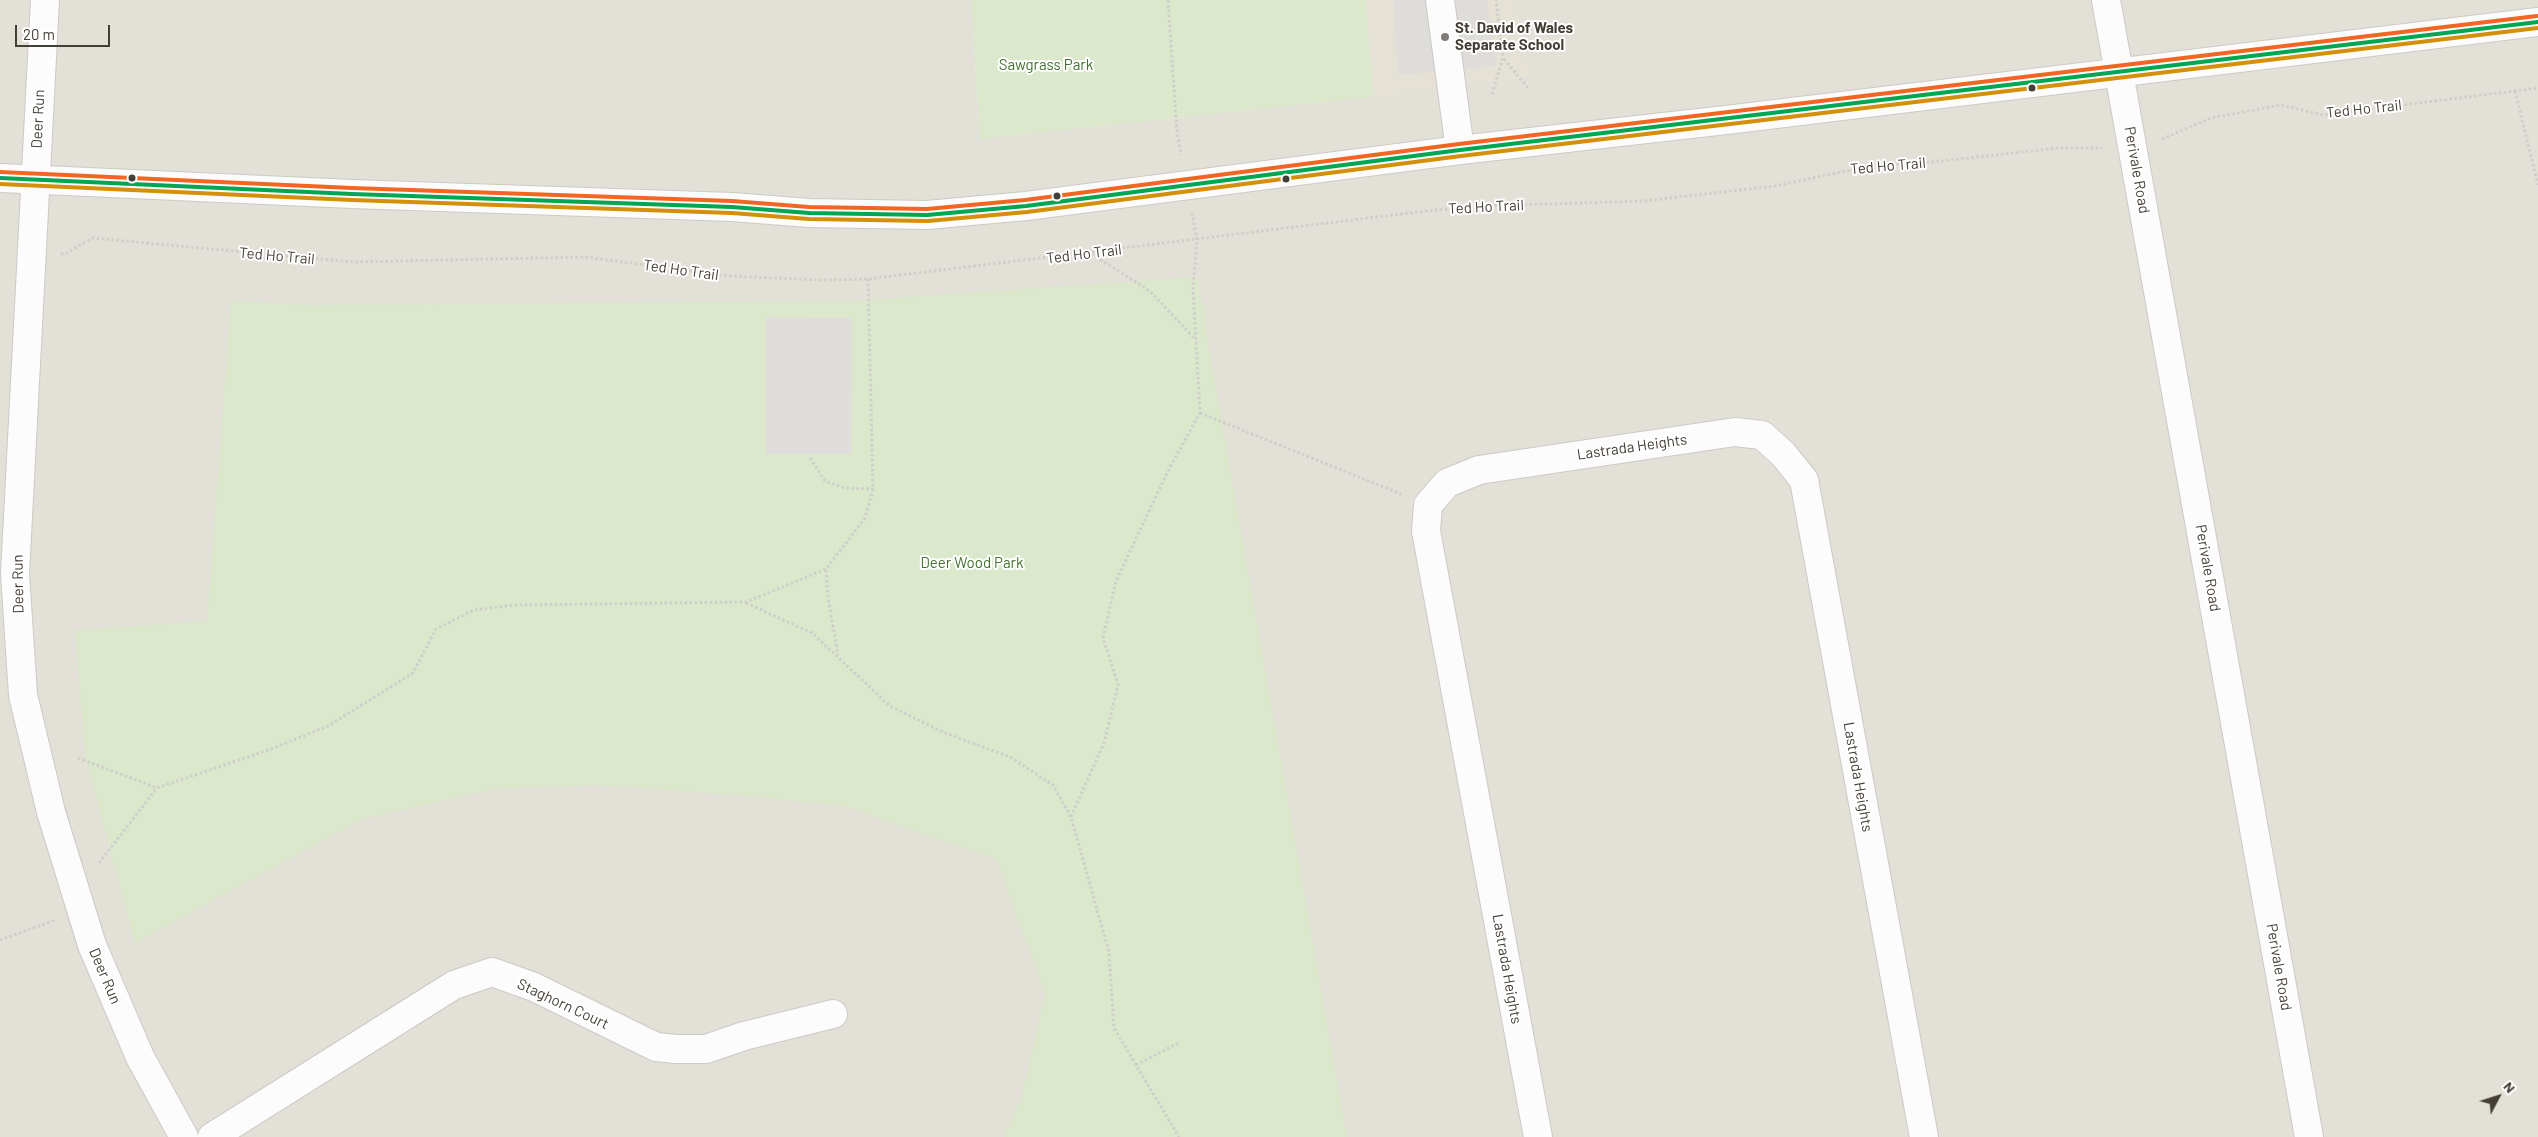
<!DOCTYPE html>
<style>
body{margin:0}
#map{position:relative;width:2538px;height:1137px;overflow:hidden;background:#efeee9;font-family:Barlow,sans-serif}
canvas{display:block}
.north{position:absolute;left:2473px;top:1072px;width:50px;height:50px;-webkit-text-stroke:4px #fff;paint-order:stroke;rotate:50deg;font-size:14px;font-weight:700;line-height:20px;text-align:center;color:#443f36}
.north::after{content:'';display:block;margin:auto;width:18px;height:22px;background:#443f36;clip-path:polygon(50% 0,100% 100%,50% 72%,0 100%)}
.scale{position:absolute;left:15px;top:25px;width:95px;height:22px;box-sizing:border-box;border:2px solid #443f36;border-top:0;padding-left:6px;font-size:15px;line-height:18px;white-space:nowrap;color:#443f36;-webkit-text-stroke:4px #fff;paint-order:stroke}
</style>
<div id="map">
<canvas width="2538" height="1137"></canvas>
<div class="north">N</div>
<div class="scale">20 m</div>
</div>
<script>
const ctx = document.querySelector('canvas').getContext('2d');
ctx.lineJoin = 'round';
function fillPath(path, color) { ctx.fillStyle = color; ctx.fill(path, 'evenodd'); }
function stroke(path, color, width, dash) { ctx.strokeStyle = color; ctx.lineWidth = width; ctx.lineCap = dash ? 'butt' : 'round'; ctx.setLineDash(dash || []); ctx.stroke(path); }
function write(font, color, halo, rows, align = 'center') {
  ctx.font = font + ' Barlow,sans-serif'; ctx.lineWidth = 4; ctx.setLineDash([]); ctx.textBaseline = 'middle'; ctx.strokeStyle = halo; ctx.fillStyle = color; for (const [text, x, y, turn = 0] of rows) {
    ctx.save(); ctx.translate(x, y); ctx.rotate((+turn || 0) * Math.PI / 180); ctx.textAlign = isNaN(turn) ? turn : align; if (halo) ctx.strokeText(text, 0, 0); ctx.fillText(text, 0, 0); ctx.restore();
  }
}
fillPath(new Path2D(`
 M0 0H971L980 139 1373 97 1528 75 1515 0H2538V1137H0Z`), '#e3e0d7');
fillPath(new Path2D(`
 M1366 0H1515L1528 75 1373 97Z`), '#e5e1d5');
fillPath(new Path2D(`
 M971 0H1366L1373 97 980 139Z
 M1197 277 1202 305 1205 306 1206 331 1347 1137H1004L1022 1096 1045 994 996 859 844 806 748 796 598 785 495 789 363 819 135 943 85 756 75 630 207 621 231 301 311 305 849 301Z`), '#dbe8cb');
fillPath(new Path2D(`
 M1393 0H1487L1496 66 1398 75Z
 M766 317 852 318 851 454H766Z`), '#deddd9');
const minor = new Path2D(`
 M45 0 15 574 23 695 51 812 92 945 140 1057 184 1137
 M1440 0 1460 150
 M2106 0 2309 1137
 M0 178 352 194 732 207 809 213 927 215 1026 206 1460 150 1726 120 2538 22
 M212 1137 454 985 492 972 534 987 656 1047 676 1049H706L744 1036 833 1014
 M1538 1137 1426 531 1428 505 1447 483 1479 470 1735 432 1762 435 1783 454 1804 480 1924 1137`);
stroke(minor, '#cbcac5', 30);
stroke(new Path2D(`
 M1168 0 1177 132 1181 155
 M1504 59 1529 89
 M2515 91 2538 185
 M1492 94 1503 58 1496 0
 M2162 139 2211 118 2281 105 2323 115 2538 88
 M61 254H65L92 238 353 262 585 257 728 276 822 280 868 279 1426 211 1482 206 1643 201 1775 186 1879 164H1914L2058 148H2102
 M1092 254 1151 292 1194 338
 M1200 413 1401 494
 M810 458 825 481 845 488 873 489
 M826 570 828 598 838 655
 M746 603 812 633 890 706 945 733 1010 757 1053 785 1071 817 1109 952 1114 1028 1179 1137
 M78 758 157 788
 M1071 817 1104 743 1118 685 1103 638 1116 581 1168 471 1200 413 1193 288 1197 240 1192 213
 M99 863 157 788 271 749 328 726 413 673 436 629 474 610 514 605 746 602 826 569 865 518 873 489 868 279
 M0 940 55 920
 M1136 1065 1178 1043`), '#d0cecb', 3, [2.5, 2.5]);
stroke(minor, '#fdfcfc', 28);
stroke(new Path2D(`
 M0 178 352 194 732 207 809 213 927 215 1026 206 1460 150 2538 22`), '#00a651', 4);
stroke(new Path2D(`
 M0 184 352 200 732 213 809 219 928 221 1027 212 1461 156 2538 28`), '#d3910b', 4);
stroke(new Path2D(`
 M0 172 352 188 732 201 809 207 927 209 1025 200 1459 144 2537 16`), '#f26522', 4);
for (const [x, y, r, color] of [
 [1445,37,5,"#807c75"],
 [2032,88,4.5,"#443f36"],
 [132,178,4.5,"#443f36"],
 [1286,179,4.5,"#443f36"],
 [1057,196,4.5,"#443f36"]
]) { const dot = new Path2D(); dot.arc(x, y, r, 0, 2 * Math.PI); ctx.fillStyle = color; ctx.fill(dot); stroke(dot, '#fff', 2); }
write('bold 15px', '#443f36', '#fff', [
 ["St. David of Wales",1455,28],
 ["Separate School",1455,45]
], 'left');
write('15px', '#44712e', '#fff', [
 ["Sawgrass Park",1046,65],
 ["Deer Wood Park",972,563]
]);
write('15px', '#443f36', '#fff', [
 ["Ted Ho Trail",2364,109,-6],
 ["Deer Run",38,119,-87],
 ["Ted Ho Trail",1888,166,-5],
 ["Perivale Road",2137,170,80],
 ["Ted Ho Trail",1486,207,-3],
 ["Ted Ho Trail",1084,254,-7],
 ["Ted Ho Trail",277,256,5],
 ["Ted Ho Trail",681,270,8],
 ["Lastrada Heights",1632,447,-8],
 ["Perivale Road",2208,568,80],
 ["Deer Run",18,584,-91],
 ["Lastrada Heights",1858,777,80],
 ["Perivale Road",2279,967,80],
 ["Lastrada Heights",1507,969,80],
 ["Deer Run",105,976,67],
 ["Staghorn Court",563,1004,25]
]);
</script>
